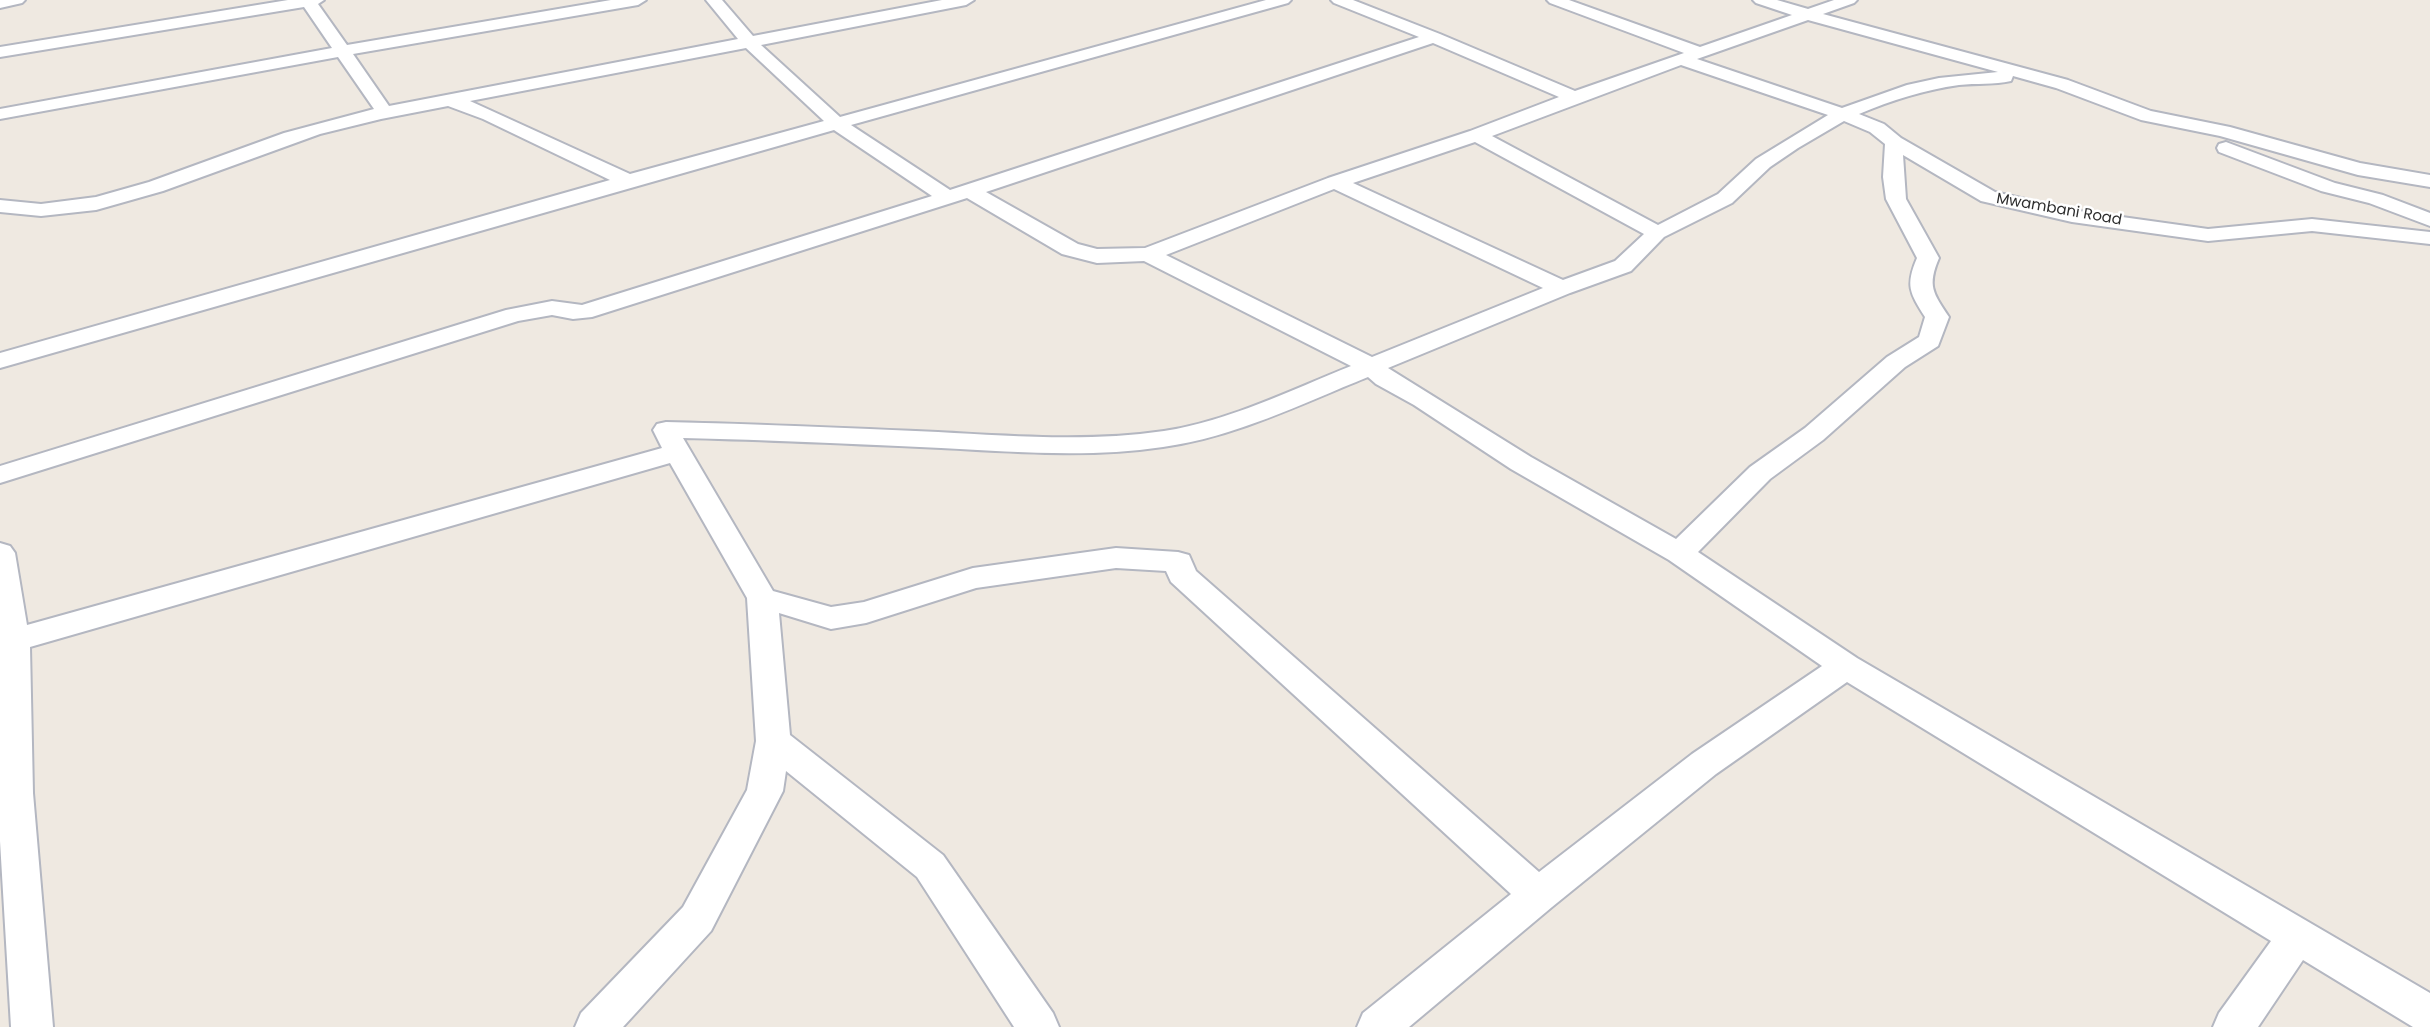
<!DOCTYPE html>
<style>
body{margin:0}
canvas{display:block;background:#efe9e1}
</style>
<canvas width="2430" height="1027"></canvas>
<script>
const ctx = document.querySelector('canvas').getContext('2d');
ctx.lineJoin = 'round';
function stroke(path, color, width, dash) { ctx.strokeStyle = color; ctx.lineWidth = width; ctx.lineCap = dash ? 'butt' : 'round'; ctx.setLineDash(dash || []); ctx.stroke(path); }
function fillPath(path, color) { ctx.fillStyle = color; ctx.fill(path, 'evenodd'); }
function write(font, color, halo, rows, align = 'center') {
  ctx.font = font + ' Poppins,sans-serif'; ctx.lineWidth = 5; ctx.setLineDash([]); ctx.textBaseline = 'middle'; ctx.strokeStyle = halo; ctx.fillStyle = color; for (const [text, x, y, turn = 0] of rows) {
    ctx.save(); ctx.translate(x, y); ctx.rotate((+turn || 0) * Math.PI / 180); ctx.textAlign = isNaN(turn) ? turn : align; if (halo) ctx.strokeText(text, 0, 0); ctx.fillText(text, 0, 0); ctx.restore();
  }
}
const street = new Path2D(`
 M0 0H25L22 3 0 8Z
 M288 0H324L318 4 347 45 611 0H646L638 5 353 54 389 106 738 39 706 0H722L753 36 942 0H974L966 5 761 45 840 117 1266 0H1291L1288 3 851 125 950 190 1419 37 1334 3 1331 0H1353L1440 34 1575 91 1684 53 1550 3 1547 0H1569L1700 47 1792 15 1756 3 1753 0H1777L1808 9 1834 0H1857L1854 3 1823 14 2068 80 2151 111 2230 127 2360 163 2430 175V187L2358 175 2220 136 2141 120 2056 88 2013 76 2011 81C1994 85 1976 83 1959 85 1924 90 1892 100 1859 114L1884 124 1901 138 1995 192 2072 210 2208 229 2312 219 2430 232V244L2312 231 2208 241 2072 222 1981 201 1903 155 1906 199 1939 258C1927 286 1933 293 1949 317L1938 346 1905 367 1823 440 1770 479 1698 552 1857 658 2430 993V1027H2413L2303 960 2258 1027H2213L2219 1013 2271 941 1847 682 1716 774 1552 907 1409 1027H1357L1363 1013 1511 894 1171 582 1166 571 1116 568 976 588 866 623 831 629 779 613 790 735 943 855 1053 1013 1059 1027H1014L917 877 786 771 783 791 711 931 623 1027H575L581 1013 683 907 747 790 756 741 747 598 670 463 30 647 33 793 53 1027H11L0 841V543L10 546 15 553 27 625 662 448 653 430 657 424 666 422C757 424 847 428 938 432 1012 436 1089 442 1164 431 1229 421 1291 390 1351 366L1144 261 1097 263 1062 254 967 198 592 317 573 319 552 315 518 321 0 483V466L506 310 552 301 582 305 932 196 834 130 0 368V353L610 180 483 119 448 106 381 119 320 134 163 191 96 210 41 216 0 212V200L41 204 96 197 149 182 284 133 374 109 338 57 0 119V109L332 48 304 7 0 57V47ZM1808 20 1998 72 1939 78 1907 85 1842 108 1697 59ZM1433 43 1559 97 1470 131 1328 178 1145 248 1097 249 1078 244 986 192ZM746 48 824 121 630 174 470 101ZM1681 65 1828 115 1756 159 1718 194 1658 225 1492 136ZM1844 121 1870 132 1885 144 1883 177 1886 199 1917 258C1905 286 1910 293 1925 317L1919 337 1887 357 1805 428 1750 467 1676 539 1531 457 1388 368 1570 293 1631 271 1664 237 1732 203 1770 167 1798 148ZM1475 142 1644 234 1615 261 1563 280 1353 183ZM1334 189 1543 288 1372 357 1166 255ZM1368 377 1376 384 1414 405 1511 469 1669 560 1822 666 1692 754 1539 872 1196 571 1189 555 1178 552 1116 548 973 568 864 602 831 607 773 591 683 438C769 440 855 444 941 448 1015 452 1090 458 1163 447 1235 437 1301 404 1368 377Z
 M2226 142 2335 183 2383 195 2430 213V226L2369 203 2321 191 2219 152 2217 148 2219 144Z`);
stroke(street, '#b4b7c1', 4);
fillPath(street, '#fff');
write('15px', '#2e2e2e', '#fff', [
 ["Mwambani Road",2059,210,10]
]);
</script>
